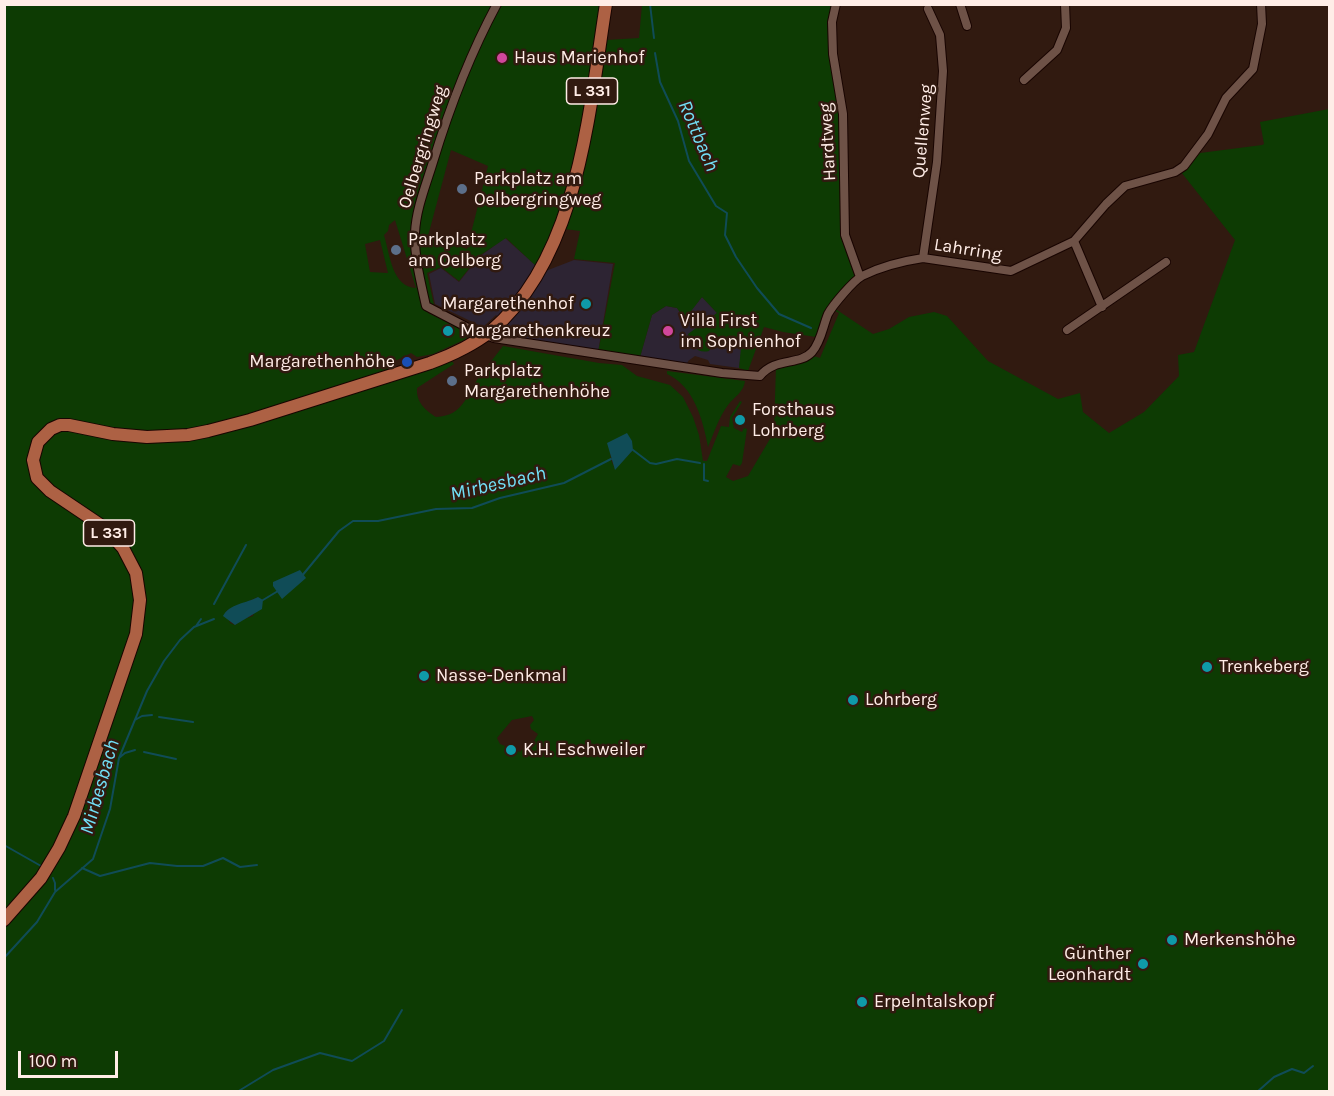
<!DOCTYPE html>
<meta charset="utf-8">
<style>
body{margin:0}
#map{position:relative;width:1334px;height:1096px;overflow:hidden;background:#311a10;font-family:Karla,sans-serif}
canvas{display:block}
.frame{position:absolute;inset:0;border:6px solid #ffede7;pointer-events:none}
.scale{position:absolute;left:18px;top:1051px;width:100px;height:27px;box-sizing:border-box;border:3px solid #ffede7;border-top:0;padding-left:8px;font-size:18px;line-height:21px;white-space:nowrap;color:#ffede7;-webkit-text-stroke:4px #311a10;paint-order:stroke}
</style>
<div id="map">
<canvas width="1334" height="1096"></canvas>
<div class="frame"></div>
<div class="scale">100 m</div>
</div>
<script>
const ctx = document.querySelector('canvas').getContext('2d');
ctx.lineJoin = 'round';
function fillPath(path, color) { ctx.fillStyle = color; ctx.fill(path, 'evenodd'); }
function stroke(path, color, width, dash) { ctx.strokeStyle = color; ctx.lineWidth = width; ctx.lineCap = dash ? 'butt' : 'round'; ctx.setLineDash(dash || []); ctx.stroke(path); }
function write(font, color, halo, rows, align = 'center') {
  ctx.font = font + ' Karla,sans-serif'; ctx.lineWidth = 5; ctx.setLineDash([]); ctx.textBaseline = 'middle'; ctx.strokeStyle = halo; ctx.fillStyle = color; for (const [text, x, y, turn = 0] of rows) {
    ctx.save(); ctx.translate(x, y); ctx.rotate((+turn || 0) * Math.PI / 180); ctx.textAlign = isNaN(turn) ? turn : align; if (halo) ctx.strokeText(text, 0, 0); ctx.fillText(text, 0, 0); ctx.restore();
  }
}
fillPath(new Path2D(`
 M505 238 543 272 574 260 613 264 598 352 523 339 496 315 483 327 435 304 429 274 441 268 459 282 479 257Z
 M702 297 717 313 689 334 712 344 742 348 739 368 710 364 708 360 695 356 688 361 687 365 640 357 652 315 666 306 677 308 684 319Z`), '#2d2433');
fillPath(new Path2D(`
 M5 5H605L573 176 559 227 536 266 506 238 479 256 459 281 441 267 427 273 434 305 428 313 464 330 467 333 466 339 433 354 417 357 411 353 393 362 392 373 202 428 142 433 56 422 42 429 33 440 28 462 29 471 37 484 91 522 115 544 127 564 134 592V624L81 787 50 853 25 890 5 912ZM451 150 488 166 467 249 428 236ZM395 220 416 288C392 287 390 255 384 235L388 231 389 225ZM380 240 388 273H387L370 272 365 244Z
 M642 5H838L835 53 848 170 847 234 861 275 826 311 816 337 783 332 764 327 748 371 739 368 741 348 713 344 709 351C697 354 691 345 688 334L717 313 702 297 685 319 677 308 666 306 652 315 640 357 598 353 615 263 574 259 580 231 565 229 581 178 606 40 639 38Z
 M1329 109V1091L5 1092V927L34 894 78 818 95 774 143 623C147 589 144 567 122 539L44 478C35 457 41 436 65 430L160 441 404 376C421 374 435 368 451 360L454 364 417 388C416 402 425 410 436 417 465 416 467 392 482 373 489 364 496 355 503 346L599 363 622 365 637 376 670 385 683 397 693 417 699 435 703 461H707L721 426 729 427 730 417 740 401 742 402 732 418 734 428 742 432 744 428 747 429 742 463 740 466 733 464 726 477 733 481 748 476 774 432 776 366C789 362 807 353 820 358L839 313 833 310 834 308 873 334 889 329 909 317 934 312 947 316 988 361 1058 399 1080 393 1083 412 1109 433 1144 412 1179 376 1178 355 1194 352 1235 240 1181 172 1200 153 1262 145 1264 144 1260 122ZM633 450 615 469 611 460 610 452ZM258 597 253 616 244 619 235 625 230 623 226 611ZM532 716 534 720 530 725 531 729 538 734 531 746H525L520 752 500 744 497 738 512 720Z
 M667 371 745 381C744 392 734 397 728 405 719 417 714 433 708 447 703 420 694 386 667 374Z`), '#0d3b03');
fillPath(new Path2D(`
 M627 433 632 441 633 450 615 470 607 443Z
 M300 570 306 578 282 599 273 586V582Z
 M258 597 263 600 262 609 235 625 223 616C229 604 247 603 258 597Z`), '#104c57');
stroke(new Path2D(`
 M650 4 654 38
 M655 53 660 82 678 121 689 161 716 206 727 213 725 235 736 257 757 288 779 314 811 328
 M633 450 650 463 656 464 677 459 700 463
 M704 464V480L708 481
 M301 577 339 531 353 521H378L436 509 472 508 500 498 564 483 611 459
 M263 600 278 591
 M214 604 246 545
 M196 626 201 619
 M159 717 193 722
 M135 720 142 716 152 715
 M144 752 176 759
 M119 758 125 753 135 750
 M4 845 41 866
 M82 868 100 876 150 863 177 866H203L223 858 240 867 257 865
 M53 878 55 883V890
 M4 958 37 922 55 892 93 859 110 809 119 758 147 691 164 661 180 640 194 627 214 619
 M237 1092 273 1070 320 1053 352 1061 384 1041 402 1010
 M1257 1092 1274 1077 1292 1069 1304 1073 1313 1066`), '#104c57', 2);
const minor = new Path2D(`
 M497 4C469 56 450 106 433 162 426 185 416 209 415 233 414 257 421 283 426 306L472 330 494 338 722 373 760 376C775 357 799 366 812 352 821 342 823 326 828 314 833 305 853 281 862 276 880 267 903 261 923 258L1011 271 1074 241 1106 204 1125 186 1175 172 1184 166 1208 134 1226 98 1253 69 1262 24 1261 4
 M836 4 832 22 833 54 843 114 845 235 860 277
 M960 4 967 26
 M1024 80 1057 50 1066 28 1065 4
 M1074 241 1102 307
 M923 258 937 162 943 71 940 35 928 9
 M1067 330 1166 262`);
const primary = new Path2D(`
 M4 920 41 878 59 848 74 816 136 634 140 600 136 573 123 548 105 528 50 491 37 478 33 460 38 442 51 429 60 425H69L113 434 147 437 188 435 208 431 250 420 430 363C452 355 473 345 491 331 579 256 589 111 606 4`);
stroke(minor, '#180400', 10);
stroke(primary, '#180400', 14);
stroke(minor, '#6e5247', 8);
stroke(primary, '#ad6144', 12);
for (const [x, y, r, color] of [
 [502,58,6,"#d1479c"],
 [462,189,6,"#5c6f8a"],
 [396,250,6,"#5c6f8a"],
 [586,304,6,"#0f9aa8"],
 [448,331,6,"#0f9aa8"],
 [668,331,6,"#d1479c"],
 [407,362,6,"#1a4fb4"],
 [452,381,6,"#5c6f8a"],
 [740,420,6,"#0f9aa8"],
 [1207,667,6,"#0f9aa8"],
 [424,676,6,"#0f9aa8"],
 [853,700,6,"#0f9aa8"],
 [511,750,6,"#0f9aa8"],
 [1172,940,6,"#0f9aa8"],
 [1143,964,6,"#0f9aa8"],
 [862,1002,6,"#0f9aa8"]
]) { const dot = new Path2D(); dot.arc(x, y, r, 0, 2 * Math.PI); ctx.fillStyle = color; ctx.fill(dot); stroke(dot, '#311a10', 2); }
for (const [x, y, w] of [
 [592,91,51],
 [109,533,51]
]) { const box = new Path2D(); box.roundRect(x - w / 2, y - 13, w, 26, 4.5); ctx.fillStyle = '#311a10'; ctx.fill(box); stroke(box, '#ffede7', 1.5); }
write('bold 16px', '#ffede7', null, [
 ["L 331",592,91],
 ["L 331",109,533]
]);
write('18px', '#ffede7', '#311a10', [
 ["Haus Marienhof",514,58],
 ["Parkplatz am",474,179],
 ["Oelbergringweg",474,200],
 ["Parkplatz",408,240],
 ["am Oelberg",408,261],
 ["Margarethenhof",574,304,"right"],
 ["Villa First",680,321],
 ["im Sophienhof",680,342],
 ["Margarethenkreuz",460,331],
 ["Margarethenhöhe",395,362,"right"],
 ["Parkplatz",464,371],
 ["Margarethenhöhe",464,392],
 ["Forsthaus",752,410],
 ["Lohrberg",752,431],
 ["Trenkeberg",1219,667],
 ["Nasse-Denkmal",436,676],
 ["Lohrberg",865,700],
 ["K.H. Eschweiler",523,750],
 ["Merkenshöhe",1184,940],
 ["Günther",1131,954,"right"],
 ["Leonhardt",1131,975,"right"],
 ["Erpelntalskopf",874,1002]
], 'left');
write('18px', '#ffede7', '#311a10', [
 ["Quellenweg",923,131,-85],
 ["Hardtweg",828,142,-93],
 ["Oelbergringweg",423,147,-73],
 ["Lahrring",968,250,9]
]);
write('italic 20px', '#72e0f7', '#311a10', [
 ["Rottbach",698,136,67],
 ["Mirbesbach",498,484,-13],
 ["Mirbesbach",100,787,-74]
]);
</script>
